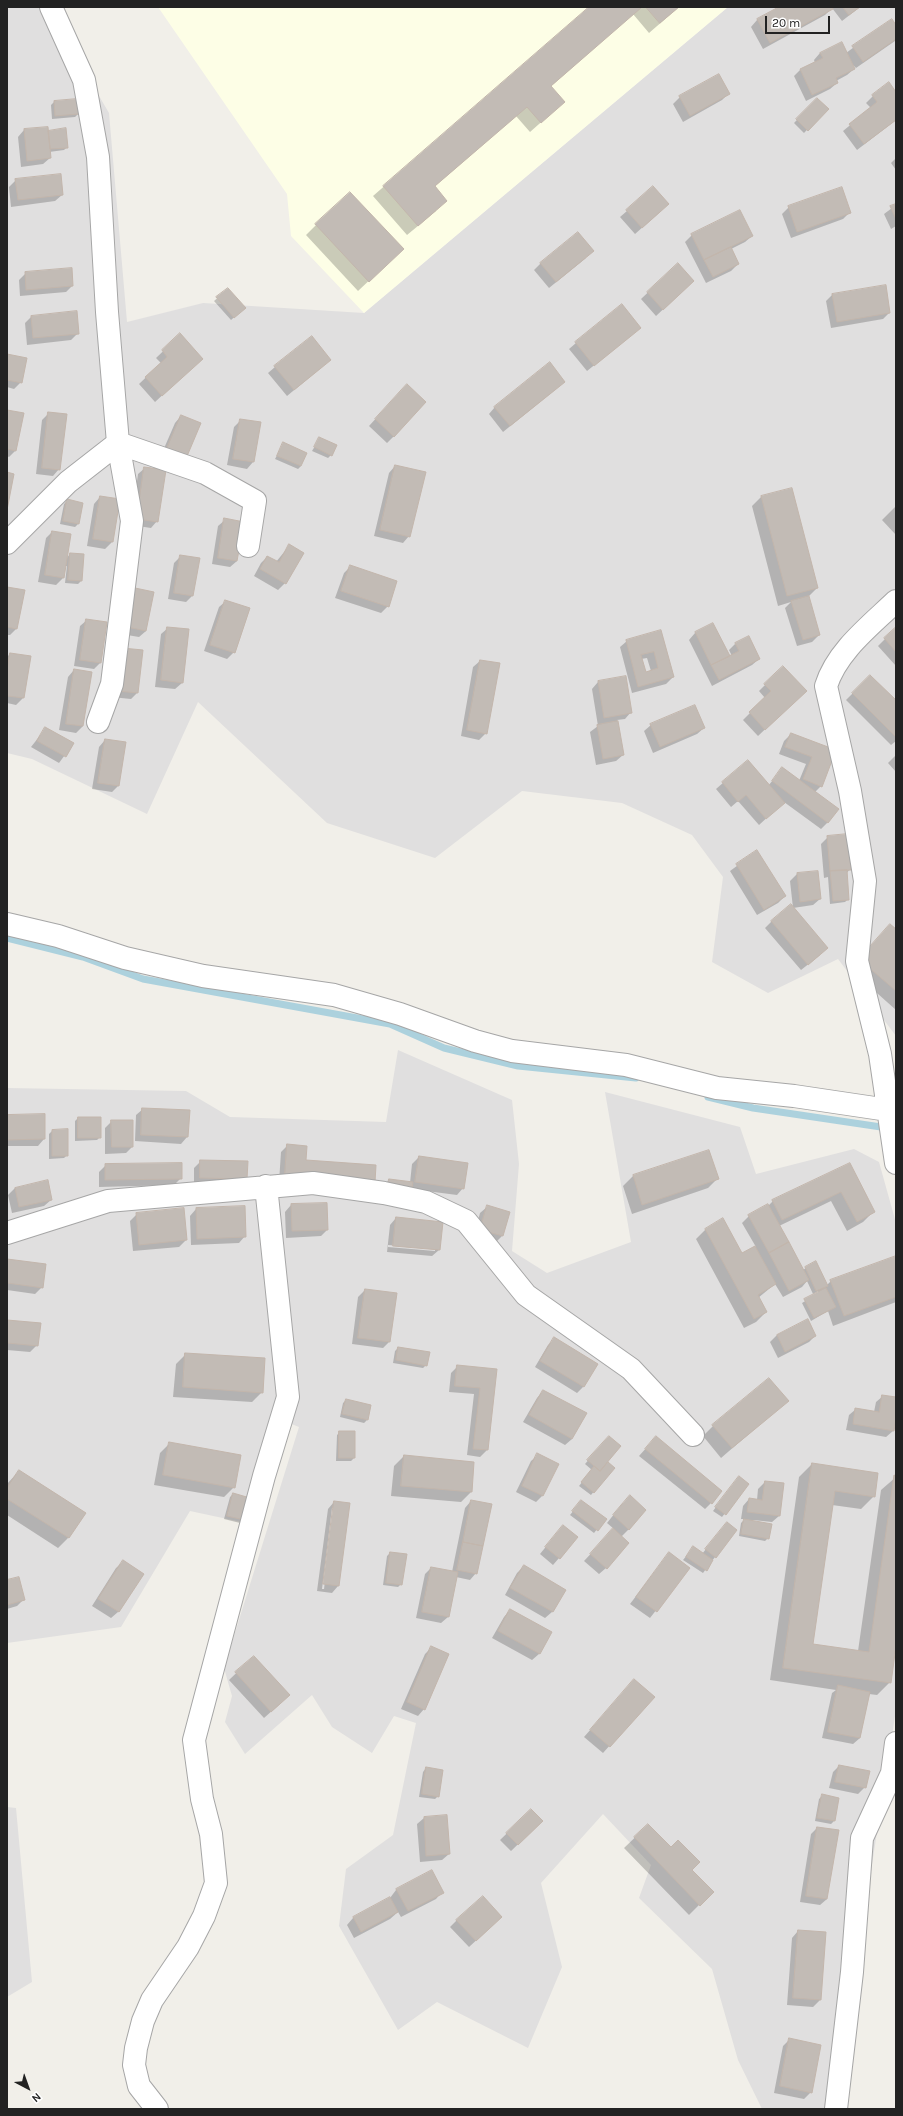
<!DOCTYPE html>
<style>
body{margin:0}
#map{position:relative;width:903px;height:2116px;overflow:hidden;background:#f1efe9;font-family:Karla,sans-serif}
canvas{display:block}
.frame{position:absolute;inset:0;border:8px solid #222;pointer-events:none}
.north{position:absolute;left:8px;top:2068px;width:40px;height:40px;-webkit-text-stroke:3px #fff;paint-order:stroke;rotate:139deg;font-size:11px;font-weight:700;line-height:16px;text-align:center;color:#222}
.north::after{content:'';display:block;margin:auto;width:14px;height:18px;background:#222;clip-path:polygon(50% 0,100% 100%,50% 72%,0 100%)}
.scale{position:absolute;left:765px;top:16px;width:65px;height:18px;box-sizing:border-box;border:2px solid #222;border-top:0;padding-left:5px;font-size:12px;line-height:14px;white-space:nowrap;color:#222;-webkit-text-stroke:3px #fff;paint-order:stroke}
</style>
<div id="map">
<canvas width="903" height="2116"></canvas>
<div class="frame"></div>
<div class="north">N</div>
<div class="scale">20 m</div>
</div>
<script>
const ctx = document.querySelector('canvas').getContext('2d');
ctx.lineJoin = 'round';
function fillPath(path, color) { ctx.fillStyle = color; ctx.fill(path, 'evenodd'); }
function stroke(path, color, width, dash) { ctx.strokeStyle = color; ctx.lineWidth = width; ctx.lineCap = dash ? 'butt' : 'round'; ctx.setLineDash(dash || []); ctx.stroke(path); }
fillPath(new Path2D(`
 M7 7H47L109 113 127 322 203 303 364 313 728 7H896V1036L838 959 768 993 712 962 723 877 692 835 622 803 522 791 435 858 327 823 198 702 147 814 32 759 7 753Z
 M398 1050 512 1100 519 1164 512 1251 547 1273 631 1242 605 1092 740 1127 756 1174 854 1149 879 1162 896 1223V1710L834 2109H762L738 2060 712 1969 639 1898 651 1865 603 1814 541 1883 562 1967 528 2048 437 2002 398 2030 339 1926 346 1869 393 1835 416 1723 394 1716 372 1753 332 1727 312 1695 245 1754 225 1722 232 1696 224 1668 299 1427 272 1416 246 1523 190 1511 121 1627 7 1643V1088L186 1091 230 1117 386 1122Z
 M7 1807 16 1808 32 1982 7 1997Z`), '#e0dfdf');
fillPath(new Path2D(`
 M158 7H728L364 313 291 236 287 194Z`), '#fdfee6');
fillPath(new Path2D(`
 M590 7H679L649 33 633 14 550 87 564 102 530 132 516 116 434 187 436 211 407 235 373 196Z
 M781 7H860L842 21 832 8 825 15 763 49 751 27 757 20Z
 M891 20 896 27 895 41 856 68 852 64 854 69 847 75 836 81 837 83 830 89 806 101 794 76 800 70 815 63 814 60 820 53H846Z
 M729 93 722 100 683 122 673 104 680 97Z
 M896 93V120L857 150 843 131 871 108 866 103 873 96Z
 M817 99 827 109 804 133 794 123Z
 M76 100 78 114 75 117 52 119 51 105 54 102Z
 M24 130 47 132 67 147 64 150 49 152 50 158 43 164 21 167 18 137Z
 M896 158V170L891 163Z
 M16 180 62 195 55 201 11 207 9 187Z
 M896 205V226L891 229 884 214Z
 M789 207 850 212 843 219 791 238 782 214Z
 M627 211H661L635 234 620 217Z
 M316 225 392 259 358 291 306 235Z
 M692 235 752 236 745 242 731 249 738 264 731 271 706 283 685 242Z
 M586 258 549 288 534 270 541 263Z
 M678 264 687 287 656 316 641 299Z
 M26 273 72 286 66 292 20 296 19 280Z
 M228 289 241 311 231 320 214 301Z
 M833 294 889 313 883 319 831 328 826 301Z
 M31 317 78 333 71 340 27 345 25 323Z
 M633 334 587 371 569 349 576 343Z
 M180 335 195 365 155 402 139 384 161 363 156 358Z
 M7 355 21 382 14 389 7 387Z
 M323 366 287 396 268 373 275 367Z
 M557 388 503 432 489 414 495 407Z
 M400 392 394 436 387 443 369 426Z
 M7 411 16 450 9 457 7 456Z
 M49 413 59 469 53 476 36 474 42 420Z
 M181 416 200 423 159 460 175 423Z
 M241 420 260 423 253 462 247 469 227 465 234 427Z
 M320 438 331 455 328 458 312 451Z
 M283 444 301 466 298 469 275 459Z
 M395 466 409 536 403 543 374 536 389 473Z
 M145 468 157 521 151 528 131 525 138 474Z
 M762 496 817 588 808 597 819 635 812 642 797 646 785 608 791 602 778 606 752 506Z
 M100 497 119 500 112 542 105 549 87 546 94 504Z
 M67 501 78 524 75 527 60 524 64 504Z
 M896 506V535L882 520Z
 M225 520 237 561 230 567 212 564 218 526Z
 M52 532 66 559 70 554 81 581 78 584 65 583 67 566H65L63 578 56 585 38 582 46 538Z
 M289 546 285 583 278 590 254 576 261 563 267 557 276 562Z
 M181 556 192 596 186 602 168 599 174 563Z
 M350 567 388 606 381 613 335 598 344 573Z
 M7 588 17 628 10 635H7Z
 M135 589 146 631 139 637 121 634 128 596Z
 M226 601 234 652 227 659 204 651 219 607Z
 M87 620 101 662 94 669 74 666 80 626Z
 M712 625 729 657 732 656 729 650 735 644 759 659 752 665 712 686 689 640 695 633Z
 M168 628 182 683 175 689 155 687 161 634Z
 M896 628V666L878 646Z
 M661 631 673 677 666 684 632 693 620 647 627 641ZM647 658 651 671 645 673 641 659Z
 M123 649 137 693 131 699 111 697Z
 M10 654 30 657 23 698 16 705 7 703V657Z
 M480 661 486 733 479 740 461 736 473 667Z
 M783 667 799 697 758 736 743 720 765 698 759 691Z
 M74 670 83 726 76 733 59 730 68 677Z
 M870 676 896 702V741L891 745 846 700Z
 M598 682 631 712 625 719 617 720 623 755 616 761 596 765 590 732 598 726 592 689Z
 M651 725 704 728 697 734 653 753 644 731Z
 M46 728 73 744 59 763 31 747Z
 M791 734 835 751 821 786 815 792 828 822 821 829 784 802 759 825 738 801 731 807 716 789 748 761 768 786 783 768 799 781 806 764 779 754 784 741Z
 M105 740 118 786 112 792 92 789 99 747Z
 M896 755V772L888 763Z
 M828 837 850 869 846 874 848 899 845 902 830 904 828 877 824 878 821 844Z
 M756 852 785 896 778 903 757 915 730 871Z
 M817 872 820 899 813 905 793 908 790 881 797 874Z
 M772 921 820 955 801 970 765 928Z
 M896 931V1010L850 969Z
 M143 1109 187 1137 181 1144 135 1141 136 1115Z
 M7 1116 44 1139 38 1146H7Z
 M78 1118H100V1137L97 1140 75 1141V1121Z
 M112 1121 132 1147 126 1153 105 1154V1128Z
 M52 1131 67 1155 64 1158 49 1159V1134Z
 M288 1145 305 1161 279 1182 281 1152Z
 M419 1157 463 1188 457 1195 411 1189 386 1183 389 1180 410 1183 412 1164Z
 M201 1161 247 1162 240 1185 194 1184V1168Z
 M850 1164 873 1212 863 1222 847 1231 831 1201 779 1226 803 1270 806 1268 827 1285 831 1281 896 1257V1302L833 1326 828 1311 811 1321 802 1303 819 1293 818 1291 813 1294 807 1281 802 1287 783 1297 775 1284 758 1298 766 1312 756 1322 744 1328 696 1239 706 1229 742 1254 756 1247 742 1223 749 1216 768 1206 773 1201Z
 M106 1165 181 1178 174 1185 99 1187V1172Z
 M633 1176 718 1178 708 1188 632 1214 623 1186Z
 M47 1182 51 1200 44 1206 12 1213 8 1195 15 1188Z
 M291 1205 327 1230 321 1236 286 1238 285 1212Z
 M487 1207 502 1236 496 1242 474 1236 480 1213Z
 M196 1209 245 1236 239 1243 191 1245 190 1216Z
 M137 1214 186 1240 179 1247 133 1251 130 1221Z
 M396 1218 439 1250 432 1256 387 1252 390 1225ZM388 1245 435 1249V1251L388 1247Z
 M7 1260 42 1287 35 1294 7 1290Z
 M365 1290 389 1342 383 1348 352 1344 358 1297Z
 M808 1320 815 1336 809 1342 778 1358 770 1342 777 1335Z
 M7 1321 37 1345 30 1352 7 1350Z
 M555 1339 597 1364 583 1387 577 1393 535 1367 548 1345Z
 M398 1348 426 1365 423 1368 393 1363 395 1351Z
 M186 1354 262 1392 252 1402 173 1397 176 1364Z
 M458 1366 496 1370 487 1450 480 1457 467 1455 474 1394 449 1392 451 1373Z
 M543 1391 572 1439 565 1445 523 1422 537 1398Z
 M883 1396 896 1398V1413L893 1431 886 1437 846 1430 849 1415 856 1409 874 1412 876 1402Z
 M346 1400 367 1420 364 1423 340 1417 343 1403Z
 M787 1401 721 1458 703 1436 713 1426Z
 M340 1432 354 1458 351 1461H336L337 1435Z
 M656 1437 711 1503 705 1509 639 1456Z
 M606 1440V1462L613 1468 591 1495 579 1486 592 1470 585 1464Z
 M170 1443 234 1487 224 1497 154 1485 160 1453Z
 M538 1455 543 1495 536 1502 516 1492 531 1461Z
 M404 1456 473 1462 471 1492 461 1502 391 1496 394 1466Z
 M812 1464 874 1496 861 1509 832 1505 812 1645 858 1651 881 1490 896 1477V1639L890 1682 877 1695 869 1694 860 1738 853 1744 822 1738 832 1693 836 1690 770 1680 799 1477Z
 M19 1471 84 1513 68 1538 58 1548 7 1515V1484Z
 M739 1477 748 1484 722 1517 713 1511Z
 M765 1482 779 1516 772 1522 753 1520V1522L768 1538 765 1541 739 1536 741 1523 745 1519H741L743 1506 749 1499 757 1500 758 1489Z
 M233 1494 243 1520 240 1523 224 1519 230 1497Z
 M471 1501 476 1573 470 1580 456 1577 448 1617 441 1623 416 1618 425 1574 431 1568 452 1572 465 1508Z
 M334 1502 349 1504 338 1586 332 1593 317 1591 328 1509ZM332 1508H334L324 1589H322Z
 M623 1503 629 1529 621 1537 606 1568 599 1574 584 1561 614 1529 607 1523Z
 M579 1504 605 1519 594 1533 570 1515Z
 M727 1523 715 1557 703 1573 683 1560 693 1548 702 1554Z
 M557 1533 559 1558 553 1565 540 1554Z
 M390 1553 401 1584 398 1587 383 1585 387 1556Z
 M669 1553 689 1568 650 1618 630 1604Z
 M123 1562 142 1574 118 1612 111 1618 92 1606 116 1568Z
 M524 1566 565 1590 552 1612 545 1618 505 1595 517 1573Z
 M7 1581 24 1599 17 1606 7 1609Z
 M510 1610 551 1633 539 1654 532 1660 492 1638 504 1617Z
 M431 1648 424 1709 418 1716 401 1709 425 1654Z
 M253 1657 282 1702 264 1718 229 1680Z
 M628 1687 653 1697 603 1753 584 1737Z
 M839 1766 865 1787 858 1794 829 1788 833 1772Z
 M426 1768 438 1796 435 1799 419 1797 423 1772Z
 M822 1796 838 1798 834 1821 831 1824 815 1821 819 1799Z
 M531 1810 542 1821 511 1851 500 1840Z
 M424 1818 449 1854 442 1860 420 1862 417 1824Z
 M648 1825 712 1892 689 1915 624 1848Z
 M817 1828 827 1899 820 1905 800 1902 811 1834Z
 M431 1872 442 1892 436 1899 401 1917 398 1912 390 1919 354 1938 347 1925 353 1918 390 1898 396 1890Z
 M457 1920 494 1924 469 1947 450 1927Z
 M798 1931 820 2000 813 2007 787 2005 792 1938Z
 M790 2039 811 2092 804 2099 774 2093 783 2046Z`), '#0003');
stroke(new Path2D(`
 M7 938 83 957 143 979 390 1024 444 1048 518 1066 636 1078
 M708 1097 753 1108 881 1127 888 1130`), '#acd1dd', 7);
const building = new Path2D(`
 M589 7H642L551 86 565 102 541 123 527 107 435 186 447 201 418 226 383 186Z
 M646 7H679L660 23Z
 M779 7H832L833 9 770 43 757 19Z
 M843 7H860L849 15Z
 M892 19 896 25V39L863 62 852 46Z
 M842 42 855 69 836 78 838 83 812 95 800 69 823 58 820 53Z
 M719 74 730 94 690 116 679 96Z
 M889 82 896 92V120L864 144 849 124 877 102 872 95Z
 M817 98 829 109 808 131 796 119Z
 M77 99 79 114 55 116 54 101Z
 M48 127 51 158 27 161 24 129Z
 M66 128 68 148 50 149 48 131Z
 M61 174 63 195 18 200 15 179Z
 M653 186 669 204 642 228 626 210Z
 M842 187 851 213 797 232 788 206Z
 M350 192 404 249 369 282 315 224Z
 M896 204V219L890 206Z
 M740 210 753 236 704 260 691 234Z
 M578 232 594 251 556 282 540 263Z
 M731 247 739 264 713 277 704 260Z
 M678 263 694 281 663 310 647 292Z
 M72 268 73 286 26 290 25 272Z
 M886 285 890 313 837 322 832 294Z
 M228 288 246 308 234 318 216 297Z
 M622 304 641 328 594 366 575 342Z
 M77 311 79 334 33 338 31 316Z
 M180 333 203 359 162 396 145 377 167 357 162 350Z
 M312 336 331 360 294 390 274 366Z
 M7 354 27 358 22 383 7 380Z
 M550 362 565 382 510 426 494 407Z
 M407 384 426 402 394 437 375 419Z
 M7 410 24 413 16 451 7 449Z
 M48 412 67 414 60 470 42 468Z
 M181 415 201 423 185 461 165 453Z
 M240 419 261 422 254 462 233 459Z
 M319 437 337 445 332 456 314 447Z
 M283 442 307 453 301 466 277 456Z
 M395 465 426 472 410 537 380 530Z
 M144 467 166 470 158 522 137 519Z
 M7 472 14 474 7 510Z
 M792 488 818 588 787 596 761 496Z
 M100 496 120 499 113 542 93 539Z
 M67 499 83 503 79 524 63 521Z
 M224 518 244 522 237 561 218 558Z
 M52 531 71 534 64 578 45 575Z
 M289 544 304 553 286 584 260 569 267 556 279 562Z
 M70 553 84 554 82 581 68 580Z
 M180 555 200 558 193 596 174 593Z
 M350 565 397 581 389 607 341 591Z
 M7 587 25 590 17 629 7 627Z
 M135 588 154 592 146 631 127 627Z
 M809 596 820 635 803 640 791 601Z
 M225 600 250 608 235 653 210 645Z
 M86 619 107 622 101 663 80 660Z
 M713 623 730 656 711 665 695 632Z
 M167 627 189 629 183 683 161 680Z
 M896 627V652L884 638Z
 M661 630 674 677 638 687 626 640ZM654 652 658 668 646 672 641 655Z
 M749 636 760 659 719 680 711 665 739 651 735 643Z
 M122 648 143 650 138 693 117 691Z
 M10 653 31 656 24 698 7 696V671Z
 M480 660 500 663 487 734 467 730Z
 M783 666 807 691 765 730 749 712 771 691 764 684Z
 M74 669 92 672 83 726 66 724Z
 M870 675 896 700V737L852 693Z
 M626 676 632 713 604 718 598 681Z
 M695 705 705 728 660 747 650 724Z
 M618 721 624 755 603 759 597 725Z
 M45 727 74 743 66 757 37 741Z
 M791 733 836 750 822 787 803 779 812 757 785 747Z
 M105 739 126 742 119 786 98 783Z
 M748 760 785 803 766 819 746 795 738 802 722 782Z
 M782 767 839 809 828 823 772 781Z
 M848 834 851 870 830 871 827 836Z
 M757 850 786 896 764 910 736 864Z
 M847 870 849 900 833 901 830 871Z
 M818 871 821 899 800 902 797 873Z
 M791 904 828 948 808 965 771 921Z
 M890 924 896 929V991L859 959Z
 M142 1108 190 1110 188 1137 141 1135Z
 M45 1114V1139L7 1140V1115Z
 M78 1117H101V1138H78Z
 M111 1120H133V1147H112Z
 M68 1129V1156H52V1130Z
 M287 1144 307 1146 306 1160 376 1165 375 1182 285 1175Z
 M709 1150 719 1179 642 1205 633 1175Z
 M419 1156 468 1163 464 1189 415 1182Z
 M200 1160 248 1161 247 1179 200 1178Z
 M182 1163V1179L105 1180V1164Z
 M850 1163 875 1212 857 1222 841 1192 782 1220 772 1200Z
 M389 1179 413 1182 411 1194 387 1191Z
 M48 1180 52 1200 19 1207 15 1188Z
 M327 1203 328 1230 292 1231 291 1204Z
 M768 1204 789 1242 769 1253 748 1215Z
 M487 1205 510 1212 503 1236 480 1230Z
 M245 1206 246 1237 197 1239 196 1208Z
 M184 1208 187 1240 139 1245 136 1213Z
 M396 1217 443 1222 440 1250 393 1246Z
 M723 1218 742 1253 755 1246 776 1284 758 1295 767 1312 754 1319 705 1229Z
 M789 1242 809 1280 789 1291 769 1253Z
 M896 1256V1297L844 1316 830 1280Z
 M7 1259 46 1264 43 1288 7 1283Z
 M816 1261 828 1286 816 1291 805 1267Z
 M826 1288 836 1307 814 1318 804 1299Z
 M365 1289 397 1293 390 1342 358 1338Z
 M808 1319 816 1336 785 1352 777 1335Z
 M7 1320 41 1323 38 1346 7 1343Z
 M554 1337 598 1364 584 1387 540 1361Z
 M398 1347 430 1352 427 1366 396 1360Z
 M185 1353 265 1358 263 1393 183 1387Z
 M457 1365 497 1369 488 1450 473 1449 480 1388 455 1386Z
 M769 1378 789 1401 732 1448 712 1425Z
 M543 1390 587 1413 572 1439 529 1415Z
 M882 1395 896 1397V1419L894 1431 853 1424 855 1408 879 1412Z
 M346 1399 371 1405 368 1420 342 1414Z
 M339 1431H355V1458H339Z
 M609 1436 621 1446 600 1471 587 1460Z
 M656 1436 722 1491 712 1504 645 1449Z
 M169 1442 241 1455 235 1488 163 1475Z
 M537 1453 559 1464 543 1496 522 1486Z
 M404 1455 474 1462 472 1492 401 1486Z
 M608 1462 615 1468 594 1493 581 1482 594 1466 600 1471Z
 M812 1463 878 1473 875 1497 835 1491 813 1644 869 1652 894 1475 896 1476V1646L891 1683 783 1668Z
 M19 1470 86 1513 69 1538 7 1499V1488Z
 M739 1476 749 1484 726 1515 715 1507Z
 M765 1481 784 1483 780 1516 747 1512 749 1498 762 1500Z
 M233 1493 250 1498 244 1520 227 1516Z
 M630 1495 646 1510 629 1530 613 1515Z
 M471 1500 492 1504 483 1546 463 1542Z
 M581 1500 607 1519 598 1531 572 1511Z
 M334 1501 350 1503 339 1586 323 1584Z
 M744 1519 772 1524 769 1539 741 1534Z
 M727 1522 737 1530 716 1558 705 1549Z
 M563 1525 578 1537 560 1559 545 1547Z
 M613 1528 629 1543 607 1569 590 1554Z
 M463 1542 483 1546 477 1574 457 1570Z
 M693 1546 713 1560 707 1571 686 1557Z
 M390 1552 407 1554 402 1585 386 1583Z
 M669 1552 690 1568 657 1612 636 1597Z
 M123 1560 144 1574 119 1612 98 1599Z
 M524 1565 566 1590 553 1612 510 1588Z
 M431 1567 458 1572 449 1617 422 1612Z
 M19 1577 25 1600 7 1605V1580Z
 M510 1609 552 1632 540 1654 498 1631Z
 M431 1646 449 1654 425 1710 407 1702Z
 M254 1656 290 1695 271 1712 235 1672Z
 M634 1679 655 1697 610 1747 590 1730Z
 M838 1685 870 1692 860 1738 828 1732Z
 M839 1765 870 1771 866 1788 835 1782Z
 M426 1767 443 1770 439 1797 422 1794Z
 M822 1794 839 1798 835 1821 817 1818Z
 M531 1809 543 1821 518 1845 506 1833Z
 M447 1815 450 1854 426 1856 424 1817Z
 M648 1824 671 1847 678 1840 700 1862 692 1870 714 1892 700 1906 634 1837Z
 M817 1827 839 1830 827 1899 806 1896Z
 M432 1870 444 1893 408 1911 396 1889Z
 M483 1896 502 1917 476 1941 456 1920Z
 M390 1897 398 1912 361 1932 353 1917Z
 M798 1930 826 1932 821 2000 793 1998Z
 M789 2038 821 2045 812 2093 780 2086Z`);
fillPath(building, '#c2bbb5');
stroke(building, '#c3b6ac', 1);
const minor = new Path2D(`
 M7 543 68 482 118 443 107 312 98 157 84 80 51 7
 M896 601C870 626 837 651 826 686L850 791 865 881 857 961 880 1054 896 1163
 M98 722 112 684 132 521 118 443 205 473 255 501 248 546
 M7 924 58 936 125 958 203 976 334 995 400 1014 475 1041 512 1051 626 1065 717 1088 794 1096 888 1110 896 1114
 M7 1233 108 1201 313 1183 384 1193 426 1202 466 1221 526 1295 631 1369 693 1435
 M157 2109 139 2086 134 2065 136 2048 143 2021 152 2000 188 1947 204 1916 216 1883 211 1834 202 1799 194 1740 264 1476 288 1397 266 1186
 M836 2109 852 1972 862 1838 892 1773 896 1743`);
stroke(minor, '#a6a6a6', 24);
stroke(minor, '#fff', 22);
</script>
